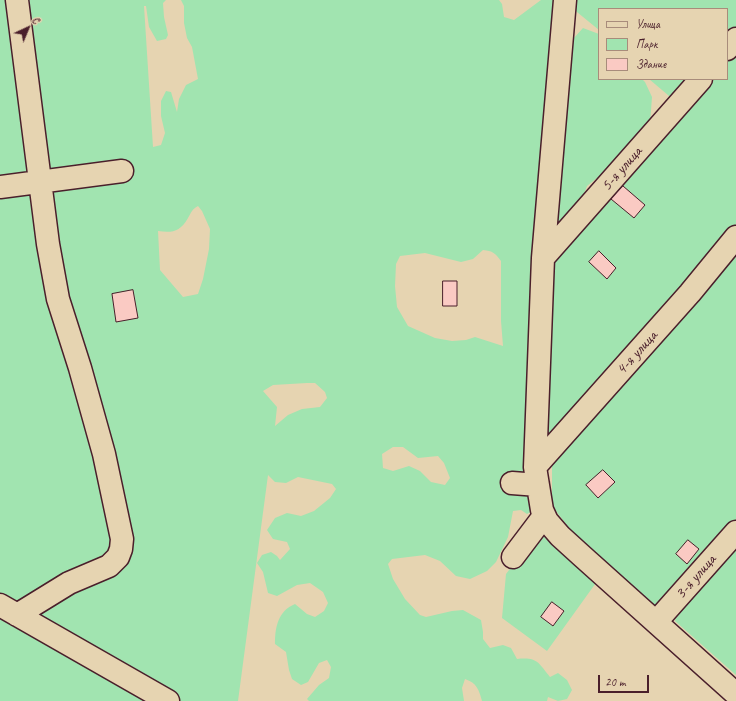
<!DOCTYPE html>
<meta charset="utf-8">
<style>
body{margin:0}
#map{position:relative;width:736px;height:701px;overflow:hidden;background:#e6d4b1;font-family:Caveat,sans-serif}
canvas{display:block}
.legend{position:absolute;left:598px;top:8px;width:130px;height:72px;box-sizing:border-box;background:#e6d4b1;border:1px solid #a88c7b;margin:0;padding:5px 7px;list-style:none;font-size:12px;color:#4a1f2b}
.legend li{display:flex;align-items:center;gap:8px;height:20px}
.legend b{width:20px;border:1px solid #a88c7b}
.north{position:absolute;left:8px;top:8px;width:40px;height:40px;-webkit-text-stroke:3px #e6d4b1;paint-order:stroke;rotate:44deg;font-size:11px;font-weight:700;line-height:16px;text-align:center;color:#4a1f2b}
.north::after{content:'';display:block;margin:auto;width:14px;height:18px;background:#4a1f2b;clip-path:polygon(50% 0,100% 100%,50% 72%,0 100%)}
.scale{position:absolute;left:598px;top:675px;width:51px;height:18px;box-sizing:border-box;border:2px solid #4a1f2b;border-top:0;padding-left:5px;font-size:12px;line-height:14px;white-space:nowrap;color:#4a1f2b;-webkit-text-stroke:3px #e6d4b1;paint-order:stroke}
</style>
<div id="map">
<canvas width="736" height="701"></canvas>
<ul class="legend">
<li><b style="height:5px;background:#e6d4b1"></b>Улица</li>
<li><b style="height:11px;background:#a1e4b0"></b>Парк</li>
<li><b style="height:11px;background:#facac3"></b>Здание</li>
</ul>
<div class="north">С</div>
<div class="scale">20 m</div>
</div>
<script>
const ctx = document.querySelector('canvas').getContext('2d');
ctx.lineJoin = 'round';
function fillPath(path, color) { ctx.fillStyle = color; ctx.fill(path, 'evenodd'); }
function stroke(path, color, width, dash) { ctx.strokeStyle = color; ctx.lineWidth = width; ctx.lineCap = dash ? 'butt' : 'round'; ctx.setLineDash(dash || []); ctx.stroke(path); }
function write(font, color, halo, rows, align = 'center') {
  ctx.font = font + ' Caveat,sans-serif'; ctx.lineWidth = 3.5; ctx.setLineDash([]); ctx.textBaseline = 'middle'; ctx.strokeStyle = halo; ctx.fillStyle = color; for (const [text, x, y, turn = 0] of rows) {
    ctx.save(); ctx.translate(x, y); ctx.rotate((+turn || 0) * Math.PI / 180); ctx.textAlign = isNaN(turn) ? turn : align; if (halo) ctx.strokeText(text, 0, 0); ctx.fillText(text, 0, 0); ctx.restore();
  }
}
fillPath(new Path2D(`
 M0 0H166L163 3 164 17 168 35 166 39 157 41 149 27 146 6H144L153 147 161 145 165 133 161 116V101L166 91 171 92 177 112 179 99 186 85 198 79 192 47 187 38 184 23V6L181 0H499L502 4 504 17 514 20 541 0H558L536 509 527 514 521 510 513 511 508 537 496 562 487 571 470 579 456 576 440 561 425 555 392 559 388 564 393 579 405 599 420 615 426 617 452 611 463 610 481 620 483 632V639L490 648 503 645 511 648 517 659C537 657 538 662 550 677L558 673 567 680 572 690 567 699 558 701 548 697 547 701H482C479 690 477 683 465 679L462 688 464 701H309L307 699 319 685 329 678 331 667 327 660 319 663 308 682 301 685 292 679 289 670 286 652 275 644C275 627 278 611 295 604L307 614 315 617 324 611 328 603 323 592 310 583 297 585 277 596 268 593 263 572 257 563 262 555 271 552 277 556 280 560 290 549 287 542 273 539 267 530 275 518 287 513 301 516 314 511 330 498 336 489 332 484 298 477 286 483 275 482 268 475 238 701H0ZM198 206 202 211 210 229 209 249 203 279 198 294 183 297 160 270 158 231C172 233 180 232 188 218 191 213 192 209 198 206ZM483 250C493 251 495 253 501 261V321L503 346 475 337 466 340 452 341 435 338 408 326 397 307 395 286 396 264 400 256 425 253 461 262 473 259ZM307 383H315L325 392 327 398 320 407 302 409 288 415 275 426 277 407 263 391 273 385ZM393 447H403L418 458 438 456 444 463 450 478 445 485 431 482 420 471 409 466 393 471 383 468 382 454Z
 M573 0H736V35L727 45V9H599V30L572 8Z
 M583 28 599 34V79H642L645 82 652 97 650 123 622 158 587 186 578 210 555 232 565 59 573 39Z
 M736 50V224L653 322 547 445 553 253 710 79H727V60Z
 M649 79H693L675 101Z
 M736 244V523L662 605 654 607 586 550 552 506V458Z
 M538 532 598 580 547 651 502 618 506 574Z
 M736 544V675L675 621 677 611Z`), '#a1e4b0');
const building = new Path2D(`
 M623 186 645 205 634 218 611 199Z
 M599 251 616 268 607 279 589 262Z
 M443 281H457V306H443Z
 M133 290 138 318 116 322 112 294Z
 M603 470 615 482 598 498 586 485Z
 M688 540 699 549 687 564 676 554Z
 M552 602 564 611 553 626 541 617Z`);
fillPath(building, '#facac3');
stroke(building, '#4a1f2b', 1);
const minor = new Path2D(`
 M17 0 48 244 58 299 80 368 104 454 122 539 121 549 118 557 109 566 69 583 17 615
 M565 0 543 258 535 467 542 510 547 521 560 536 582 556 736 694
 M727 49 736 39
 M0 187 122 171
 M543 258 701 79
 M535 467 690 293 736 237
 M512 483 538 485
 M513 557 544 516
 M0 605 168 701
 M656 622 736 532`);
stroke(minor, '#4a1f2b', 25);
stroke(minor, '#e6d4b1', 22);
write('16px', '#4a1f2b', '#e6d4b1', [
 ["5-я улица",622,169,-49],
 ["4-я улица",637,353,-48],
 ["3-я улица",696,577,-49]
]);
</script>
